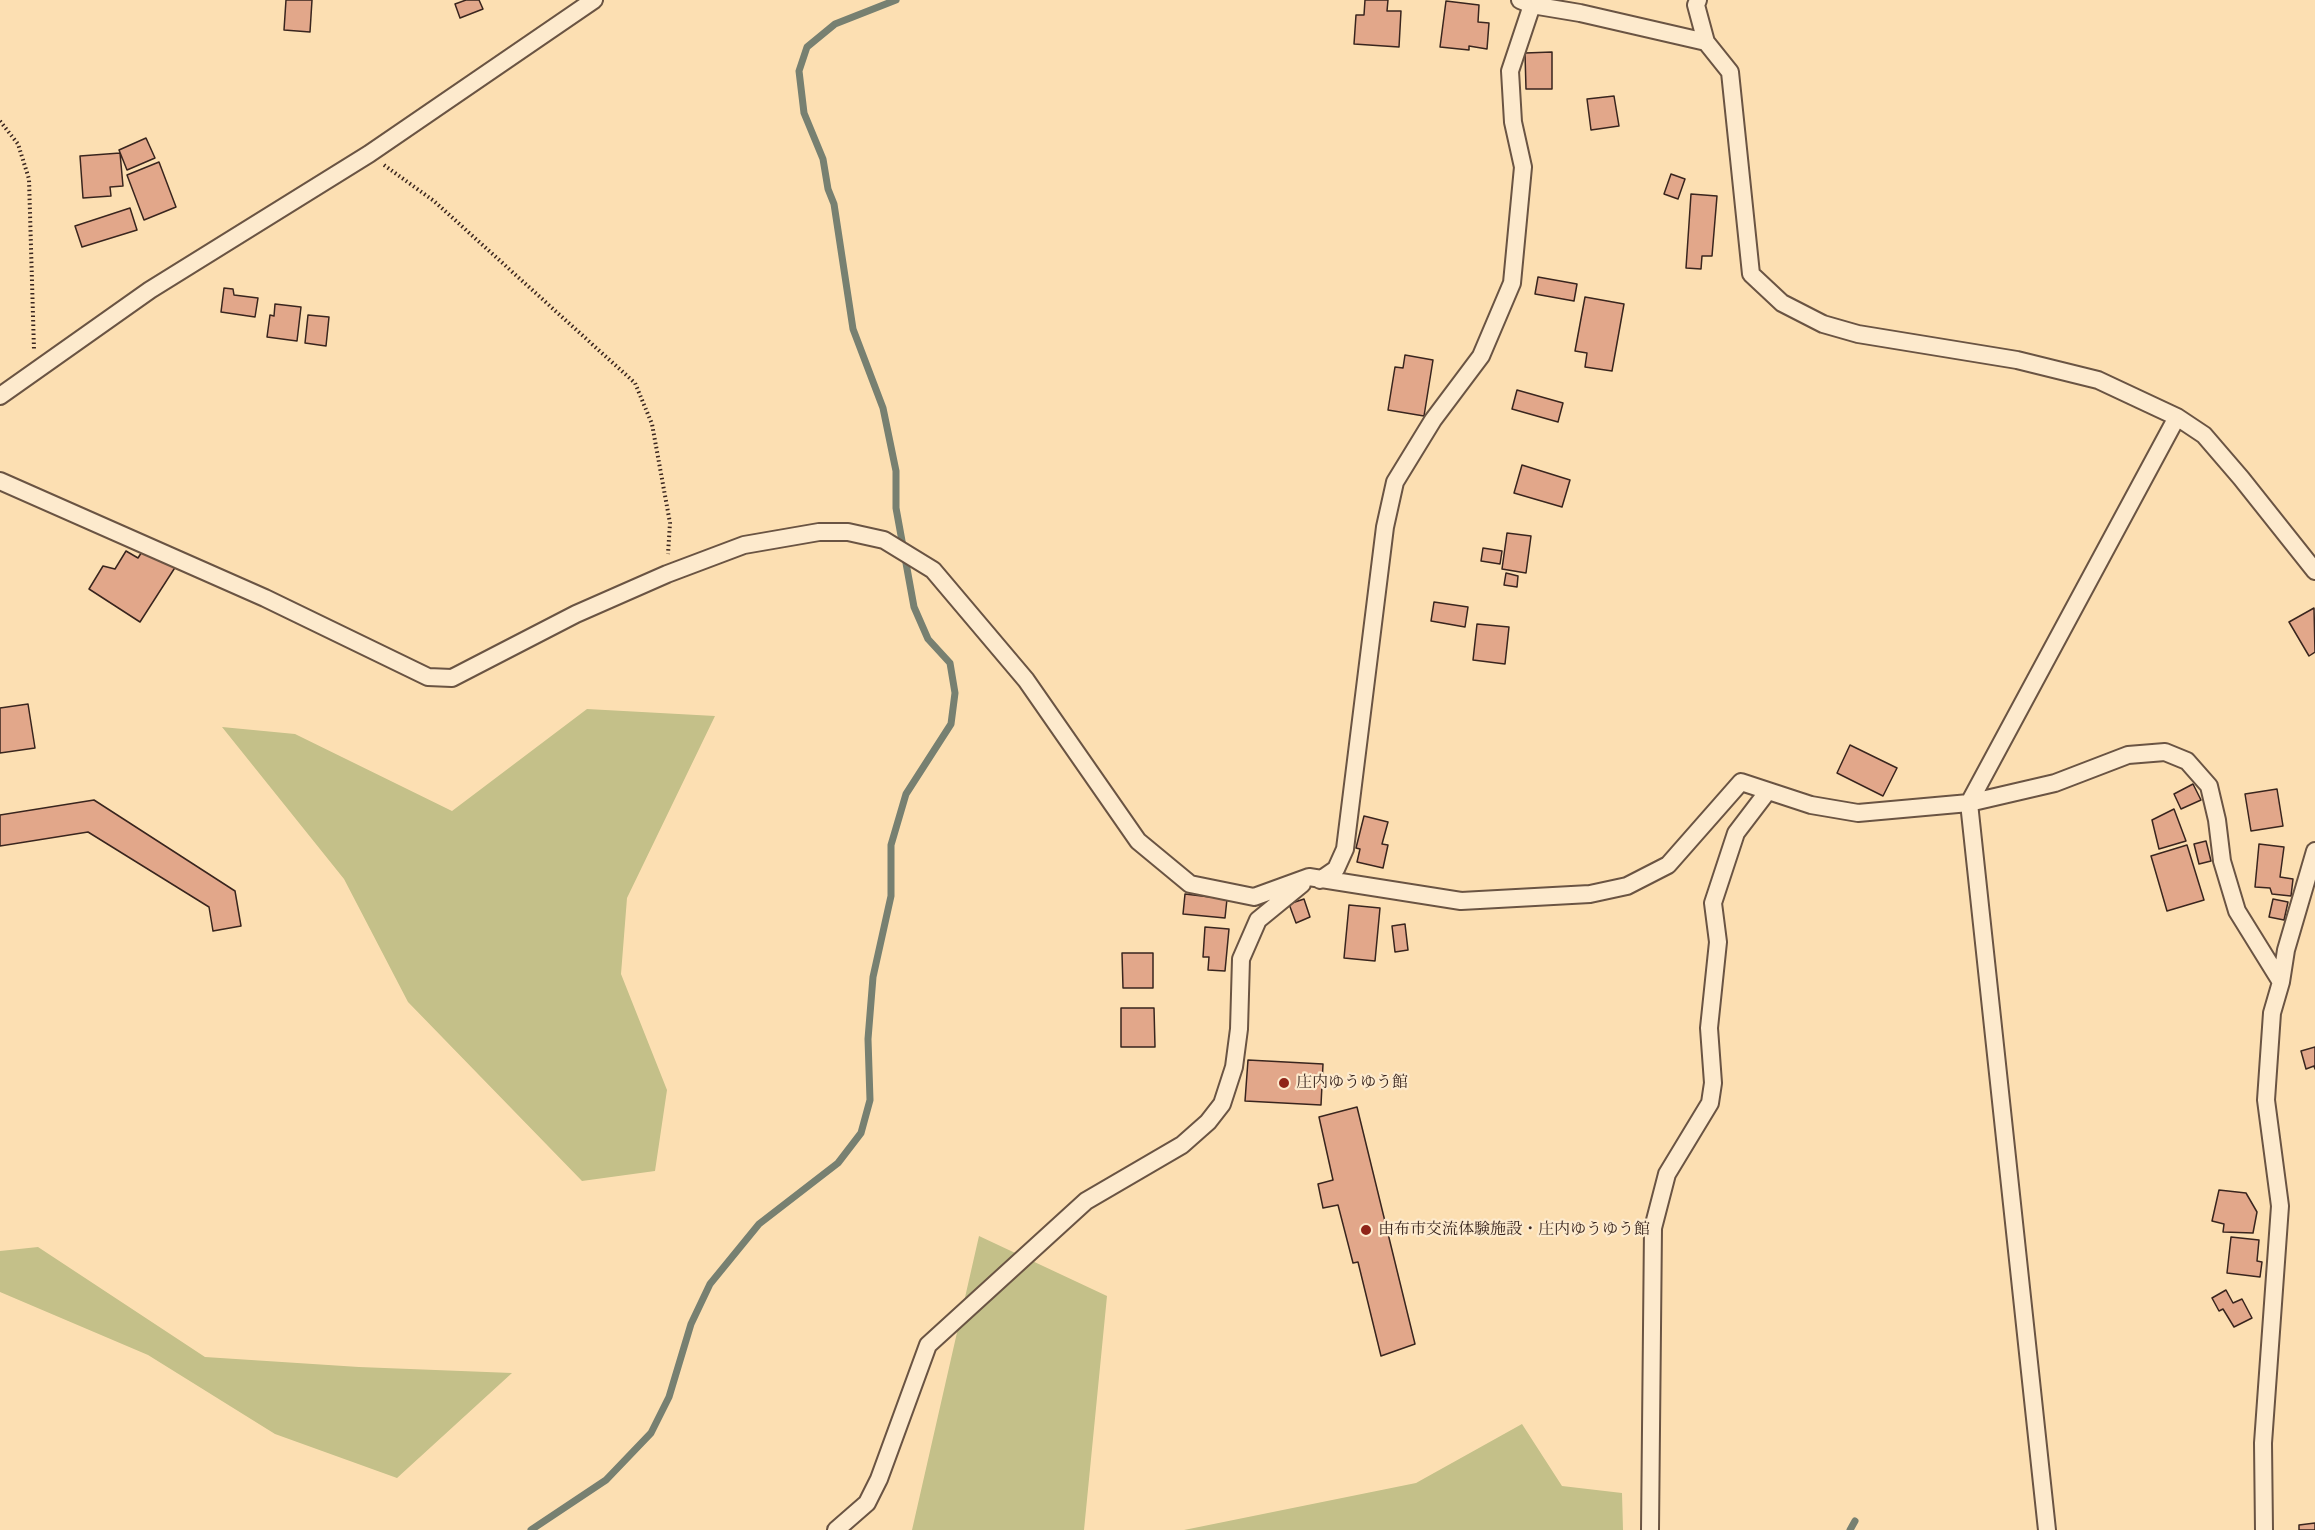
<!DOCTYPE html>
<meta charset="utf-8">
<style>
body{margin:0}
canvas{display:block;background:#fcdfb2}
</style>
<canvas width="2315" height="1530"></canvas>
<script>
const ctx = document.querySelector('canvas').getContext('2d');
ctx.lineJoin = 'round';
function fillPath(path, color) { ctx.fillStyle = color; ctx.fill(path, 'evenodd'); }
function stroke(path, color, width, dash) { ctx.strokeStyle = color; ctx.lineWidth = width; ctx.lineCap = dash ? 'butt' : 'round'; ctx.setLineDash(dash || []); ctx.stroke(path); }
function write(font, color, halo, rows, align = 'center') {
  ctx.font = font + ' "IM FELL French Canon","Noto Serif JP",serif'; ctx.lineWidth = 4.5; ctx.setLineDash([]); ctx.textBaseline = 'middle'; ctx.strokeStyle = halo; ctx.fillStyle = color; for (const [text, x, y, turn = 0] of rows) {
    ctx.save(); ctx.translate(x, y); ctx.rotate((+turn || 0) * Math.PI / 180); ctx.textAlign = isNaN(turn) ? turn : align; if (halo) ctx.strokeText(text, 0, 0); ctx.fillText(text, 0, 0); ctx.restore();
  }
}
fillPath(new Path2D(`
 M587 709 715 716 627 898 621 974 667 1090 655 1171 582 1181 408 1002 344 879 222 727 295 734 452 811Z
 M979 1236 1107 1296 1084 1530H912Z
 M38 1247 205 1357 359 1367 512 1373 397 1478 275 1434 148 1355 0 1292V1251Z
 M1522 1424 1562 1486 1622 1493 1623 1530H1184L1416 1483Z`), '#c4c089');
stroke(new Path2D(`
 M531 1530 606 1480 651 1433 669 1397 691 1324 710 1284 759 1224 838 1163 861 1133 870 1100 868 1039 873 977 891 896V845L906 794 951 724 955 693 950 663 928 639 914 607 896 508V471L883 408 853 329 834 204 828 189 823 159 804 113 799 71 807 47 835 24 896 0
 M1850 1530 1855 1521`), '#778071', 7);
const building = new Path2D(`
 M286 0H312L310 32 284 30Z
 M466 0H479L483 9 460 18 455 4Z
 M1365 0H1388L1387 11H1401L1399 47 1354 44 1356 15H1364Z
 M1446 1 1479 5 1478 22 1489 23 1487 49 1469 46V50L1440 47Z
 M1552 52V89H1526L1525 53Z
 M1614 96 1619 126 1591 130 1587 99Z
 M146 138 155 158 127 170 119 150Z
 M120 153 123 186 110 187 111 196 83 198 80 156Z
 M159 162 176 207 144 220 127 175Z
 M1671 174 1685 179 1678 199 1664 194Z
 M1691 194 1717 196 1712 256H1702L1701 269 1686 268Z
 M130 208 137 230 82 247 75 226Z
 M1538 277 1577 284 1574 301 1535 294Z
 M224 288 233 289 234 295 258 298 255 317 221 312Z
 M1585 297 1624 304 1612 371 1585 367 1587 353 1575 351Z
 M275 304 301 307 297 341 267 337 270 315 274 316Z
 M308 315 329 317 326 346 305 343Z
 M1405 355 1433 360 1424 416 1388 410 1395 367 1403 368Z
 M1517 390 1563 403 1558 422 1512 409Z
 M1522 465 1570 480 1562 507 1514 493Z
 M1507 533 1531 536 1526 573 1502 569Z
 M145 547 176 566 140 622 89 589 103 566 115 569 126 551 138 558Z
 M1483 548 1502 551 1500 564 1481 561Z
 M1506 573 1518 576 1517 587 1504 585Z
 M1434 602 1468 607 1465 627 1431 621Z
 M2314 608 2315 652 2309 656 2289 622Z
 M1477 624 1509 627 1505 664 1473 660Z
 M28 704 35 748 0 753V708Z
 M1850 745 1897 768 1883 796 1837 773Z
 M2193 784 2201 800 2181 809 2174 794Z
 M2277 789 2283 826 2251 831 2245 794Z
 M94 800 235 891 241 926 213 931 209 907 88 832 0 846V815Z
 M2174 809 2186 841 2159 849 2152 820Z
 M1364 816 1388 822 1382 844 1388 845 1383 868 1357 862 1360 849 1356 848Z
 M2206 841 2211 861 2199 864 2194 844Z
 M2259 844 2284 847 2280 877 2293 879 2291 896 2272 894 2270 888 2255 887Z
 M2187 845 2204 900 2167 911 2151 856Z
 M1185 894 1227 899 1225 918 1183 914Z
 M1304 899 1310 917 1296 923 1289 904Z
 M2273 899 2288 902 2284 920 2269 917Z
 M1349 905 1380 908 1375 961 1344 958Z
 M1405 924 1408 950 1395 952 1392 926Z
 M1205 927 1229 929 1225 971 1208 970 1209 957H1203Z
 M1122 953H1153V988H1123Z
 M1121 1008H1154L1155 1047H1121Z
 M2315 1047V1069L2314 1066 2306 1069 2301 1051Z
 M1248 1060 1323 1064 1321 1105 1245 1101Z
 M1357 1107 1415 1344 1381 1356 1358 1262 1353 1263 1338 1205 1323 1208 1318 1184 1333 1180 1319 1117Z
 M2219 1190 2246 1193 2257 1212 2253 1233 2223 1232 2224 1224 2212 1221Z
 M2231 1237 2259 1240 2257 1261 2262 1262 2260 1277 2227 1273Z
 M2226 1290 2233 1303 2242 1299 2252 1318 2234 1327 2223 1309 2219 1311 2212 1298Z
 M2315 1523V1530H2299V1525Z`);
fillPath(building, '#e2a78a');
stroke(building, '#39251e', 1.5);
const minor = new Path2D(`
 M1520 0 1532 5 1580 13 1706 42
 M1698 0 1696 5 1706 42 1730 72 1751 274 1782 303 1823 324 1858 334 2017 360 2098 380 2177 417 2204 435 2241 478 2315 571
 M0 396 150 290 369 154 594 0
 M0 481 265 598 428 677 452 678 576 614 667 574 744 545 819 532H848L884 540 933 570 1026 680 1138 841 1190 884 1254 897 1309 877 1461 901 1590 894 1627 886 1668 865 1741 782 1811 805 1858 813 1969 803 2055 783 2128 755 2165 752 2187 761 2209 786 2217 820 2222 861 2237 911 2281 982
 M1320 880 1336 869 1345 849 1385 527 1395 482 1433 420 1481 356 1512 283 1523 167 1513 122 1510 71 1532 5
 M836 1530 867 1503 879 1479 928 1345 1086 1201 1182 1145 1208 1122 1222 1104 1234 1067 1239 1029 1241 959 1258 920 1302 884
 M1650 1530 1653 1228 1667 1174 1710 1103 1713 1083 1709 1028 1718 942 1713 903 1736 833 1768 791
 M2047 1530 1969 803 2177 417
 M2264 1530 2263 1443 2280 1206 2266 1100 2272 1013 2281 982 2286 950 2315 851`);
stroke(minor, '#6a5443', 20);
stroke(new Path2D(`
 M0 121 18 144 29 179 34 350
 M384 165 434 201 635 383 652 424 670 523 668 554`), '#39251e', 4, [1.5, 3]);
stroke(minor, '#fdeacd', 16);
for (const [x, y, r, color] of [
 [1284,1083,6,"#8f2418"],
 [1366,1230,6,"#8f2418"]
]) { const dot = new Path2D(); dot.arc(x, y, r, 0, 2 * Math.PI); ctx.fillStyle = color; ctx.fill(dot); stroke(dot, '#fdeacd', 2); }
write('16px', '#39251e', '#fdeacd', [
 ["庄内ゆうゆう館",1296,1083],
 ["由布市交流体験施設・庄内ゆうゆう館",1378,1230]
], 'left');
</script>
